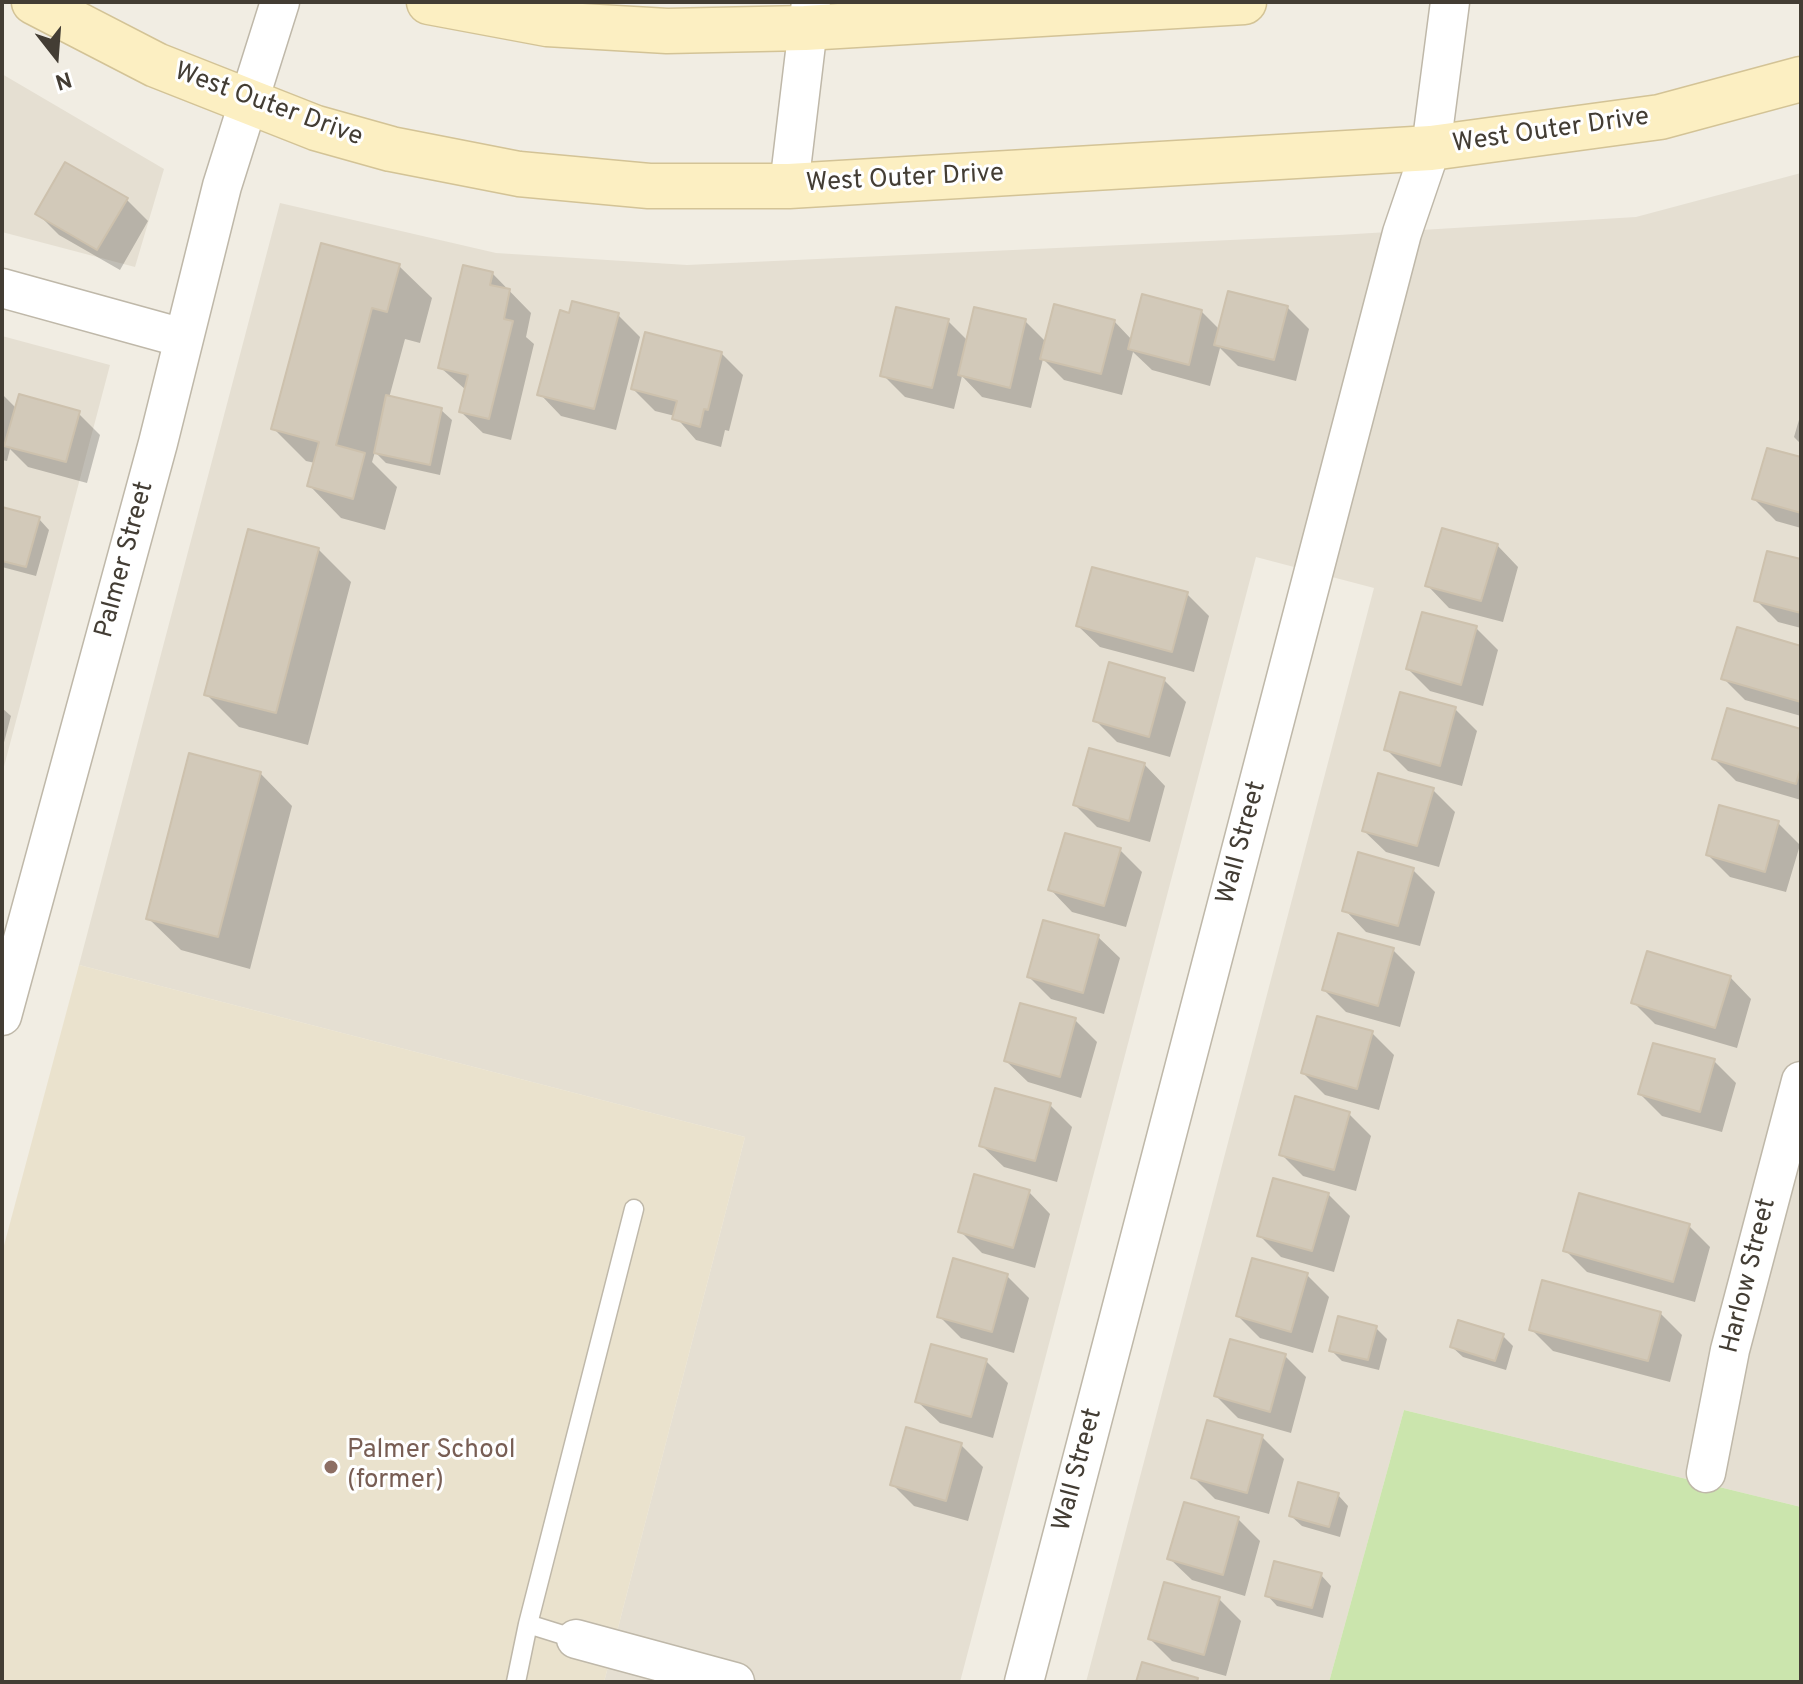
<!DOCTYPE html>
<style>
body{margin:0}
#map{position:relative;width:1803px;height:1684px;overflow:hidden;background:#f1ede3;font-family:Overpass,sans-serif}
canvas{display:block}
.frame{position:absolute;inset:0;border:4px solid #433d34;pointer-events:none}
.north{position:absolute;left:16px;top:16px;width:80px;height:80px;-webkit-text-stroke:6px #fff;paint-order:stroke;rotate:163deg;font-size:22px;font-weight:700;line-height:32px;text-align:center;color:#433d34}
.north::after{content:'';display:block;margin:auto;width:28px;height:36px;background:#433d34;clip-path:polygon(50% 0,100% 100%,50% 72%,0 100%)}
</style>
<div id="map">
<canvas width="1803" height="1684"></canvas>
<div class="frame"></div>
<div class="north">N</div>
</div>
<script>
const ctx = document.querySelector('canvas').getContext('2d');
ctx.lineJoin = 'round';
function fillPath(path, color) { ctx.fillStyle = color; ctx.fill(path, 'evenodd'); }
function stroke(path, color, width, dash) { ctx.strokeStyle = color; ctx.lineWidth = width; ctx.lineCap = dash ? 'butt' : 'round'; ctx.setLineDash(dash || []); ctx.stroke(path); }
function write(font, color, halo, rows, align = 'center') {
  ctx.font = font + ' Overpass,sans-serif'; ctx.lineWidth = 6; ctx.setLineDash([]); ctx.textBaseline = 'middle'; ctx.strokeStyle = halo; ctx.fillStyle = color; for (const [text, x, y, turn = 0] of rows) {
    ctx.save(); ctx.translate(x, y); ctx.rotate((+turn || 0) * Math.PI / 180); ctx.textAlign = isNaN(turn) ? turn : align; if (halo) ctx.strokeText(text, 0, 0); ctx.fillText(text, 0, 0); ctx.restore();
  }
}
fillPath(new Path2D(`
 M2 74 164 169 135 267 2 232Z
 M1801 173V1507L1404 1410 1329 1682H1086L1374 588 1256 557 960 1682H604L745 1137 79 965 280 203 496 253 687 265 1339 235 1636 217Z
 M2 336 110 365 2 774Z`), '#e5dfd2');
fillPath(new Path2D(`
 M79 965 745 1137 604 1682H2V1253Z`), '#eae2cd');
fillPath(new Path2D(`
 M1404 1410 1801 1507V1682H1329Z`), '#cbe5ad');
fillPath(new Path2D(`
 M127 200 148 221 120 270 59 235 37 213Z
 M399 266 432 298 420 343 405 339 389 398 441 410 452 420 440 475 386 463 375 452 372 462 397 487 385 530 341 518 309 485 315 463 306 461 273 428Z
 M492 273 531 313 526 337 534 344 511 440 483 433 461 412 466 390 441 368Z
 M1287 307 1309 329 1296 381 1238 366 1220 348 1210 386 1152 370 1133 352 1122 395 1064 380 1043 359 1031 408 982 397 962 376 954 409 905 397 883 375 948 321 968 341 1025 321 1047 343 1114 321 1132 340 1201 311 1220 330Z
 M618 315 640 337 616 430 561 416 540 394Z
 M721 353 743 375 729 431 725 430 721 447 696 440 675 416 655 411 633 389Z
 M2 394 17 409 78 413 100 435 87 483 28 467 10 449 7 461 2 460Z
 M1801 413V444L1794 437Z
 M1801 459V528L1776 521 1754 499Z
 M2 509 39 519 49 530 36 576 2 567Z
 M1497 545 1518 567 1503 622 1449 608 1428 586Z
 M318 549 351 582 308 745 239 727 206 694Z
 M1801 561V628L1778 622 1756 600Z
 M1187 594 1209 616 1194 672 1100 647 1078 626Z
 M1476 628 1498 650 1483 706 1430 691 1408 669Z
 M1801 648V716L1745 700 1723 678Z
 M1164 680 1186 702 1170 757 1117 742 1095 720Z
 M2 708 11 716 2 750Z
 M1455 709 1477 731 1462 786 1408 771 1386 749Z
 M1801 731V800L1736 781 1714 759Z
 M1144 764 1165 786 1150 842 1097 827 1075 805Z
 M260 773 292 806 250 969 181 950 148 918Z
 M1433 790 1455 812 1439 867 1386 852 1364 831Z
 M1778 823 1800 845 1786 892 1730 877 1708 855Z
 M1120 850 1142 872 1126 927 1072 912 1051 890Z
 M1413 870 1435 892 1420 946 1366 932 1345 910Z
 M1098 937 1120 958 1104 1014 1051 999 1029 977Z
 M1393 950 1415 972 1400 1027 1346 1012 1324 990Z
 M1730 977 1751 999 1737 1048 1655 1024 1633 1002Z
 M1075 1020 1097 1042 1081 1098 1028 1082 1006 1061Z
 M1372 1033 1394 1055 1379 1110 1325 1095 1303 1073Z
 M1714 1061 1736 1083 1722 1132 1662 1116 1640 1094Z
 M1050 1105 1072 1127 1057 1182 1004 1167 982 1146Z
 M1349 1114 1371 1136 1356 1191 1303 1176 1281 1154Z
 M1029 1192 1050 1214 1035 1268 982 1253 960 1231Z
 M1328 1194 1350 1216 1334 1272 1281 1257 1259 1235Z
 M1689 1226 1710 1247 1695 1302 1587 1272 1565 1250Z
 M1307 1275 1329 1297 1313 1353 1260 1338 1238 1316Z
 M1007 1276 1029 1298 1014 1353 961 1338 939 1316Z
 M1660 1313 1682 1335 1670 1382 1553 1351 1531 1329Z
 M1339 1319 1376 1328 1387 1339 1379 1370 1342 1361 1331 1350Z
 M1503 1336 1513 1346 1506 1370 1463 1357 1452 1347Z
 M1285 1356 1306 1377 1291 1433 1238 1418 1216 1396Z
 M986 1361 1008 1383 993 1438 940 1423 918 1402Z
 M1262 1437 1284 1459 1269 1514 1215 1499 1193 1477Z
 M961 1445 983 1467 968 1521 914 1506 892 1484Z
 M1338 1495 1348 1506 1340 1537 1302 1526 1291 1516Z
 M1238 1519 1260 1541 1245 1596 1192 1580 1170 1559Z
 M1321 1575 1331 1586 1323 1618 1277 1606 1267 1595Z
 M1219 1599 1241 1621 1226 1676 1172 1661 1150 1639Z`), '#0003');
const building = new Path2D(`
 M65 162 128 198 97 250 35 214Z
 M321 243 400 264 387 312 372 308 336 445 365 453 353 499 307 486 319 442 271 429Z
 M463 265 493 272 490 285 510 289 504 319 513 321 489 419 459 412 468 375 438 368Z
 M1228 291 1288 306 1274 360 1214 345Z
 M1142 294 1202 310 1189 365 1128 349Z
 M572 301 619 313 594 409 537 395 560 310 569 313Z
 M1054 304 1115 320 1101 374 1040 359Z
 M896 307 949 319 932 388 880 376Z
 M974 307 1026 319 1010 388 958 375Z
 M645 332 722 352 708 410 704 409 700 427 672 419 677 401 631 389Z
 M19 394 80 411 66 462 4 446Z
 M386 395 442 408 430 465 374 453Z
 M1767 448 1801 457V513L1752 499Z
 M2 507 40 517 26 567 2 561Z
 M1442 528 1498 544 1481 601 1425 586Z
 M248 529 319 548 276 713 204 695Z
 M1767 551 1801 559V613L1754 601Z
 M1092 567 1188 592 1172 652 1076 626Z
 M1422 612 1477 626 1461 685 1406 669Z
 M1737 627 1801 646V702L1721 679Z
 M1109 662 1165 678 1149 737 1093 721Z
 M1400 692 1456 707 1440 766 1384 750Z
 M1727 708 1801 729V767L1796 784 1712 759Z
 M1089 748 1145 763 1129 821 1073 805Z
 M189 753 261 772 218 937 146 919Z
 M1378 773 1434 788 1417 846 1362 831Z
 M1719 805 1779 821 1765 872 1706 855Z
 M1065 833 1121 848 1104 906 1048 890Z
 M1358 852 1414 868 1398 926 1342 911Z
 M1043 920 1099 935 1083 993 1027 977Z
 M1338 933 1394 948 1378 1006 1322 990Z
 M1647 951 1731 976 1715 1028 1631 1003Z
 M1020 1003 1076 1018 1060 1077 1004 1061Z
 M1317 1016 1373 1031 1357 1089 1301 1073Z
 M1653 1043 1715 1059 1700 1112 1638 1094Z
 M995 1088 1051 1103 1035 1161 979 1146Z
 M1295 1096 1350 1112 1334 1170 1279 1155Z
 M974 1174 1030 1190 1013 1248 958 1232Z
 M1273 1178 1329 1193 1312 1251 1257 1236Z
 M1579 1193 1690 1224 1673 1282 1563 1251Z
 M953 1258 1008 1274 992 1332 937 1317Z
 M1252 1258 1308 1273 1291 1332 1236 1316Z
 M1542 1280 1661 1312 1648 1361 1529 1330Z
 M1338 1316 1377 1326 1368 1360 1329 1351Z
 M1458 1320 1504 1334 1495 1361 1450 1347Z
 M1230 1339 1286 1354 1270 1412 1214 1396Z
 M931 1344 987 1359 971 1417 915 1402Z
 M1207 1420 1263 1435 1247 1493 1191 1478Z
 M906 1427 962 1443 946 1501 890 1485Z
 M1298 1482 1339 1493 1329 1527 1289 1516Z
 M1184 1502 1239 1517 1223 1575 1167 1559Z
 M1274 1561 1322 1573 1312 1608 1265 1596Z
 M1164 1582 1220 1597 1204 1655 1148 1639Z
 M1142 1662 1198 1678 1197 1682H1136Z`);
fillPath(building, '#d2c9b9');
stroke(building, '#cdc1ad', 2);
const lane = new Path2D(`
 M528 1624 634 1209
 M516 1682 528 1624 576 1639`);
const street = new Path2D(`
 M789 186 811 2
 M2 288 183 338
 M2 1016 158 443 222 186 280 2
 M1706 1473 1730 1350 1801 1081
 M576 1639 735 1682
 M1024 1682 1402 233 1431 148 1450 2`);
const secondary = new Path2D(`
 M34 2 156 65 316 128 391 149 519 174 649 186H789L1431 148 1660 117 1801 79
 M429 2 547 24 667 31 805 28 1244 2`);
stroke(lane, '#bfb8a9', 21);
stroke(street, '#bfb8a9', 41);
stroke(secondary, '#d3c396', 47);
stroke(lane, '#fff', 18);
stroke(street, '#fff', 38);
stroke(secondary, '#fcefc2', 44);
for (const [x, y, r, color] of [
 [331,1467,8,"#8d6e63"]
]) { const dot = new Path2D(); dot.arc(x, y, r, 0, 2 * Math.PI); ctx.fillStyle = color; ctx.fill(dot); stroke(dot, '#fff', 3); }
write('26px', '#433d34', '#fff', [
 ["West Outer Drive",268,106,20],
 ["West Outer Drive",1551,132,-8],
 ["West Outer Drive",905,180,-3],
 ["Palmer Street",126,560,-75],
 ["Wall Street",1243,843,-75],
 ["Harlow Street",1750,1276,-76],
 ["Wall Street",1079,1470,-75]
]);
write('26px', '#785e54', '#fff', [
 ["Palmer School",347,1452],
 ["(former)",347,1482]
], 'left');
</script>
